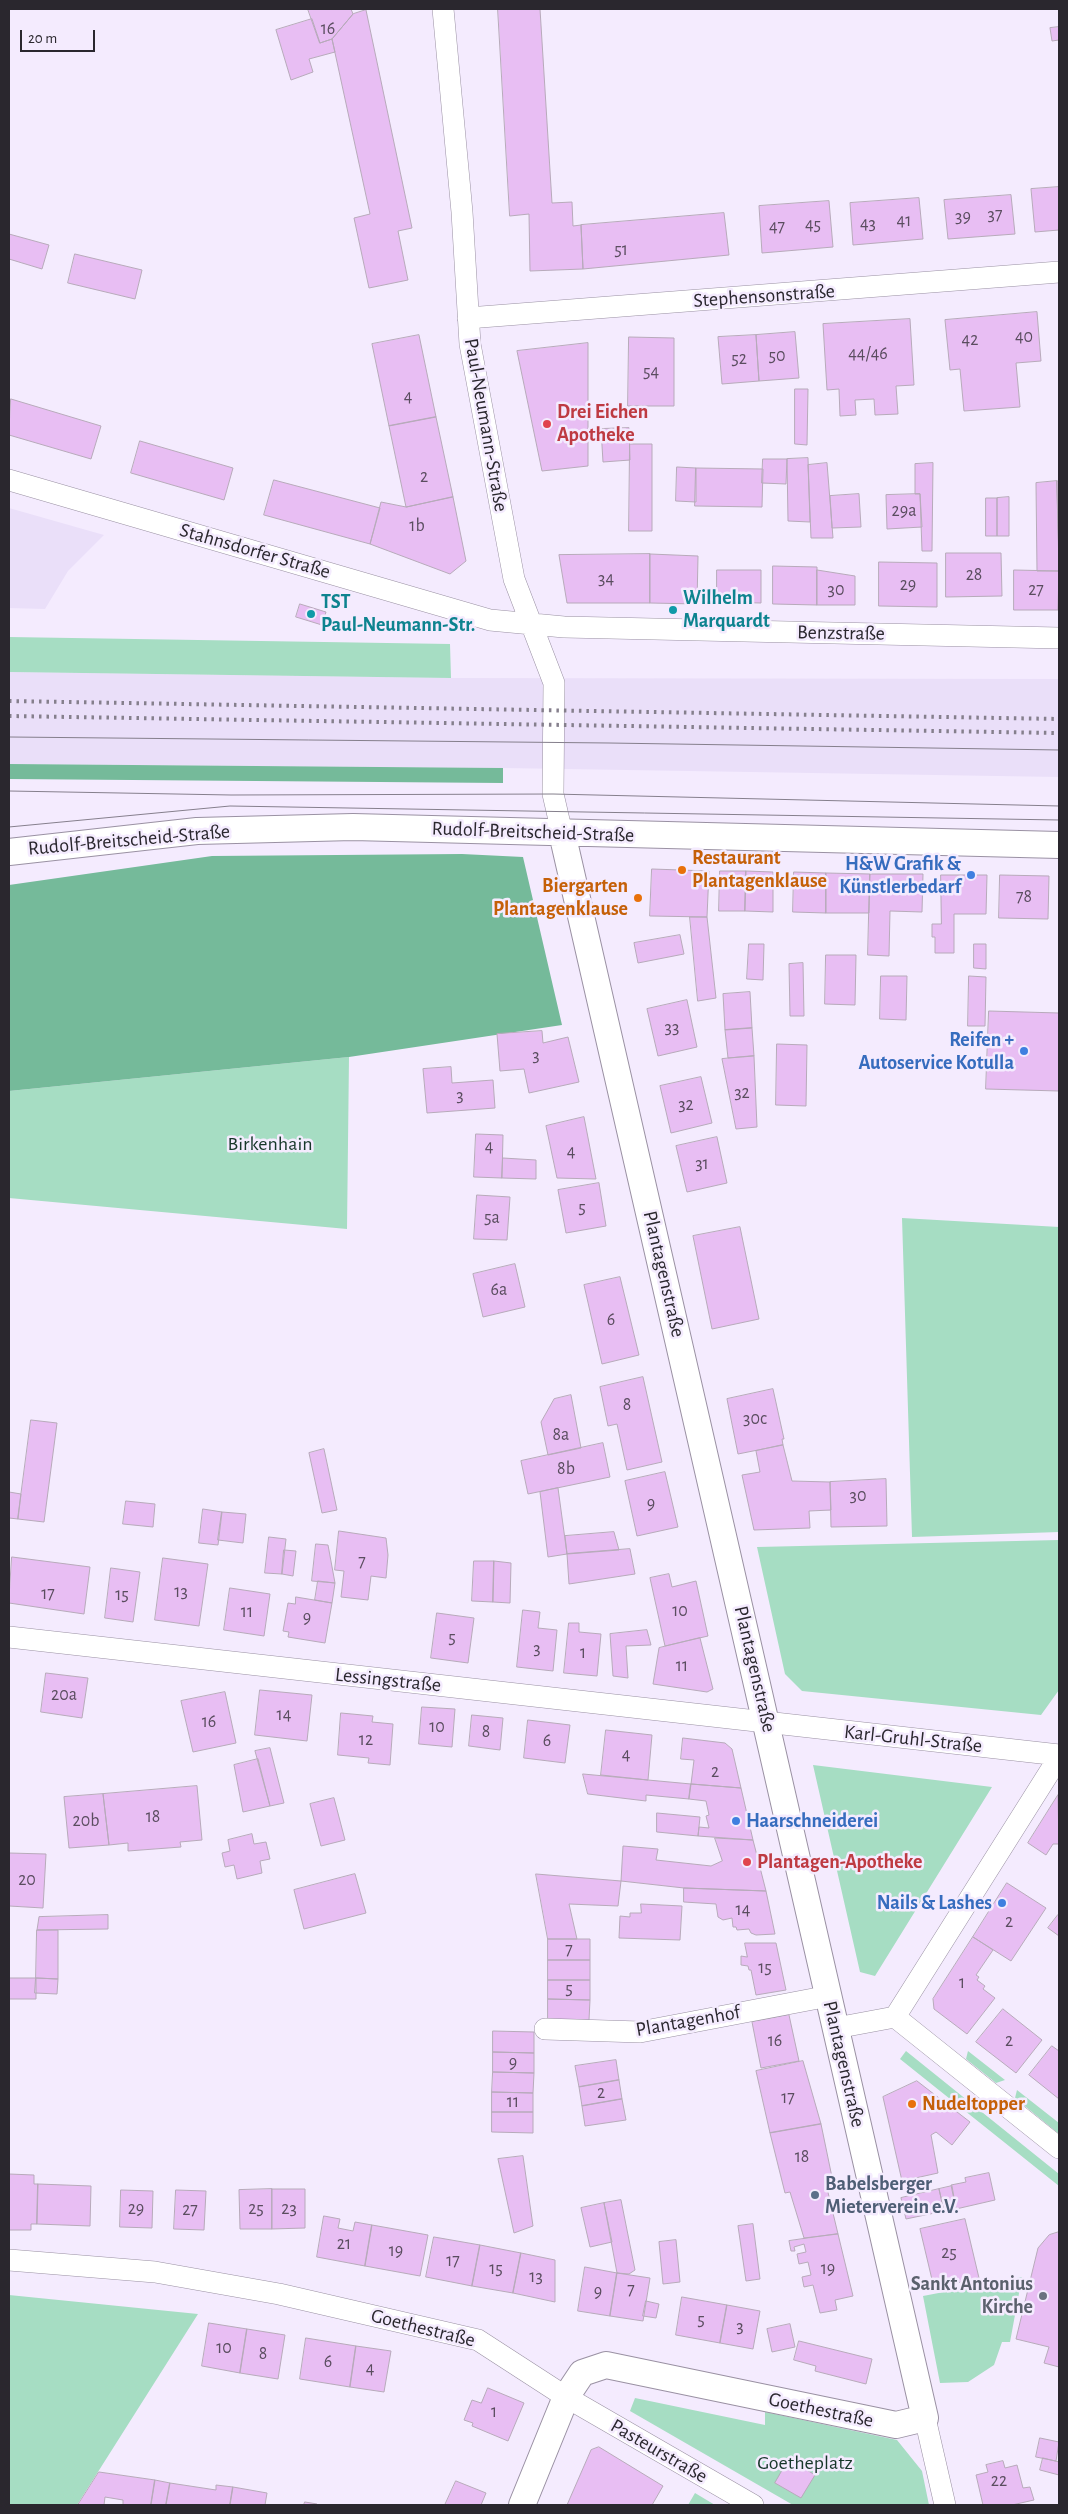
<!DOCTYPE html>
<meta charset="utf-8">
<style>
body{margin:0}
#map{position:relative;width:1068px;height:2514px;overflow:hidden;background:#f4ebfe;font-family:"Alegreya Sans",sans-serif}
canvas{display:block}
.frame{position:absolute;inset:0;border:10px solid #2a272e;pointer-events:none}
.scale{position:absolute;left:20px;top:30px;width:75px;height:22px;box-sizing:border-box;border:2px solid #2a272e;border-top:0;padding-left:6px;font-size:15px;line-height:18px;white-space:nowrap;color:#2a272e;-webkit-text-stroke:4px #f4ebfe;paint-order:stroke}
</style>
<div id="map">
<canvas width="1068" height="2514"></canvas>
<div class="frame"></div>
<div class="scale">20 m</div>
</div>
<script>
const ctx = document.querySelector('canvas').getContext('2d');
ctx.lineJoin = 'round';
function fillPath(path, color) { ctx.fillStyle = color; ctx.fill(path, 'evenodd'); }
function stroke(path, color, width, dash) { ctx.strokeStyle = color; ctx.lineWidth = width; ctx.lineCap = dash ? 'butt' : 'round'; ctx.setLineDash(dash || []); ctx.stroke(path); }
function write(font, color, halo, rows, align = 'center') {
  ctx.font = font + ' "Alegreya Sans",sans-serif'; ctx.lineWidth = 5; ctx.setLineDash([]); ctx.textBaseline = 'middle'; ctx.strokeStyle = halo; ctx.fillStyle = color; for (const [text, x, y, turn = 0] of rows) {
    ctx.save(); ctx.translate(x, y); ctx.rotate((+turn || 0) * Math.PI / 180); ctx.textAlign = isNaN(turn) ? turn : align; if (halo) ctx.strokeText(text, 0, 0); ctx.fillText(text, 0, 0); ctx.restore();
  }
}
fillPath(new Path2D(`
 M9 508 104 535 68 571 45 609 9 608Z
 M9 672 451 678 1059 679V777L503 768 9 764Z`), '#eadff9');
fillPath(new Path2D(`
 M9 637 450 644 451 678 9 672Z
 M349 1057 347 1229 9 1198V1091Z
 M902 1218 1059 1227V1532L912 1537Z
 M1059 1540V1690L1041 1715 802 1691 785 1674 757 1547Z
 M813 1765 992 1787 875 1976 860 1972Z
 M906 2051 1059 2174V2186L900 2059Z
 M968 2051 1005 2080 996 2083 966 2059Z
 M1017 2090 1059 2123V2134L1015 2098Z
 M1022 2277 1010 2342H1002L994 2365 968 2382 940 2383 923 2296Z
 M9 2295 198 2314 77 2505H9Z
 M635 2398 765 2425V2412L897 2440 922 2471 929 2505H793L630 2411Z
 M695 2493 715 2505H688Z`), '#a6ddc3');
fillPath(new Path2D(`
 M9 764 503 768V783L9 779Z
 M462 854 523 857 562 1025 349 1057 9 1091V885L212 856Z`), '#75ba9a');
const building = new Path2D(`
 M308 9H351L353 14 332 39 320 43Z
 M498 9H540L552 203 572 202 573 226 581 225 583 269 530 271 529 214 510 216Z
 M366 10 412 228 398 231 408 280 369 288 354 218 370 214 332 39 353 14Z
 M312 19 320 43 332 39 335 52 309 59 313 72 291 80 276 30Z
 M1059 27V40L1052 41 1050 28Z
 M1059 187V230L1035 232 1031 189Z
 M1011 195 1015 234 948 239 944 200Z
 M919 198 923 239 853 245 850 203Z
 M829 201 833 247 762 253 759 206Z
 M724 213 729 255 583 269 581 225Z
 M9 234 49 245 42 269 9 259Z
 M75 254 142 270 135 299 68 283Z
 M1037 312 1041 361 1016 363 1020 407 964 411 960 369 950 370 945 320Z
 M910 319 914 385 896 386 898 414 875 415 874 399 855 400 856 415 840 416 839 389 827 390 823 324Z
 M795 332 799 378 759 381 756 335Z
 M419 335 436 417 389 426 372 344Z
 M756 335 759 381 722 384 718 337Z
 M629 337 674 338V406H628Z
 M588 343V466L542 471 517 351Z
 M795 389H808L807 445 795 444Z
 M11 399 101 426 91 459 9 435Z
 M436 417 453 497 406 507 389 426Z
 M629 428 630 460 603 462 601 429Z
 M140 441 233 468 224 500 131 473Z
 M630 444H652V531H629Z
 M808 458 810 522 788 521 787 459Z
 M763 459H787L786 484 762 483Z
 M827 463 833 538H811L808 465Z
 M933 463 932 551H922L920 494H915V464Z
 M677 467 696 468V502L676 501Z
 M696 468 763 469 762 507 695 506Z
 M274 480 380 508 370 544 264 515Z
 M1057 481 1059 571H1037L1036 483Z
 M1057 481H1059V556Z
 M859 494 861 527 832 528 830 496Z
 M920 494 922 527 887 529 886 495Z
 M453 497 466 561 450 574 370 544 381 502 406 507Z
 M1009 497V536H997V498Z
 M986 498H997V536H986Z
 M946 553H1001L1002 596 946 597Z
 M650 554 698 556 697 604 650 603Z
 M650 554V603H567L559 555Z
 M879 562 937 563V607L879 606Z
 M773 566 817 567V605L773 604Z
 M717 570H761V603L717 602Z
 M817 570 855 576V605H817Z
 M1014 570 1059 571 1058 610H1014Z
 M300 604 326 612 322 625 296 617Z
 M652 869 709 871 707 917 650 916Z
 M720 871H746L745 911H719Z
 M746 871 773 872V912L745 911Z
 M794 872 826 873V913L793 912Z
 M826 873 870 874 869 913H826Z
 M870 874H923L922 912 890 911 889 956 868 955Z
 M941 875H987L986 914H954V953H935V937H932V924H941Z
 M1000 875 1049 876 1048 919 999 918Z
 M690 917H707L716 998 698 1001Z
 M680 935 684 954 638 963 634 943Z
 M749 944H764L763 980 747 979Z
 M974 944H986V969L974 968Z
 M826 955H856L855 1005 825 1004Z
 M803 963 804 1016H790L789 964Z
 M881 976H907L906 1020 880 1019Z
 M969 976 986 977 985 1026H968Z
 M750 992 752 1028 725 1030 723 994Z
 M687 1000 697 1047 658 1056 647 1009Z
 M989 1011 1059 1013V1091L986 1089Z
 M752 1028 754 1056 728 1058 725 1030Z
 M542 1031 543 1043 568 1037 579 1082 529 1093 524 1069 500 1071 497 1034Z
 M777 1044 807 1045 806 1106 776 1105Z
 M754 1056 757 1127 736 1129 722 1059Z
 M451 1067 452 1083 493 1080 495 1108 427 1113 423 1069Z
 M701 1077 712 1123 671 1133 660 1086Z
 M584 1117 596 1179 557 1178 546 1126Z
 M476 1134 503 1135 502 1178 474 1177Z
 M717 1137 727 1183 687 1192 676 1146Z
 M503 1158 536 1160V1179L502 1178Z
 M599 1183 606 1226 566 1233 558 1190Z
 M477 1195 510 1197 507 1240 474 1239Z
 M740 1227 759 1319 712 1329 693 1236Z
 M515 1264 525 1307 483 1317 473 1274Z
 M620 1277 639 1355 602 1364 584 1285Z
 M643 1377 662 1462 627 1470 617 1424 608 1426 600 1387Z
 M773 1389 784 1439H782L783 1445 738 1454 727 1399Z
 M571 1395 581 1448 548 1455 541 1422 554 1399Z
 M31 1420 57 1423 44 1522 18 1519Z
 M603 1443 610 1477 528 1494 521 1461Z
 M783 1445 792 1481 830 1482 831 1510 809 1511 810 1528 754 1530 742 1475 760 1472 756 1451Z
 M324 1449 337 1510 322 1513 309 1453Z
 M665 1472 678 1527 637 1536 625 1481Z
 M886 1479 887 1526 831 1527 830 1482Z
 M558 1488 567 1554 548 1557 540 1492Z
 M9 1492 21 1494 18 1519 9 1518Z
 M126 1501 155 1504 153 1527 123 1524Z
 M203 1509 222 1512 218 1545 199 1543Z
 M222 1512 246 1514 243 1543 218 1540Z
 M339 1531 386 1538 388 1555 386 1578 371 1576 368 1600 341 1597 344 1571 335 1570Z
 M614 1532 619 1550 567 1554 565 1536Z
 M269 1537 286 1539 282 1574 265 1573Z
 M316 1544 328 1545 335 1583 312 1581Z
 M630 1549 635 1574 569 1584 567 1554Z
 M284 1550 296 1551 293 1576 282 1574Z
 M12 1557 90 1567 84 1614 9 1603Z
 M163 1558 208 1564 199 1626 155 1620Z
 M474 1561H494L493 1602 472 1601Z
 M494 1561 511 1563 510 1603 493 1602Z
 M111 1568 140 1572 133 1622 105 1618Z
 M669 1574 672 1587 696 1581 708 1636 665 1646 650 1578Z
 M318 1581 335 1583 332 1603 315 1600Z
 M230 1588 270 1594 264 1636 224 1630Z
 M296 1597 332 1603 325 1643 288 1637 289 1632 283 1631 288 1603 295 1604Z
 M523 1610 540 1612 538 1628 557 1630 553 1671 517 1667Z
 M437 1613 474 1618 468 1663 431 1658Z
 M569 1623H579V1632L601 1634 597 1676 564 1673Z
 M647 1630 651 1645 626 1646 628 1678 613 1676 610 1634Z
 M700 1638 713 1689 707 1692 653 1684 659 1648Z
 M46 1673 88 1678 82 1718 41 1712Z
 M260 1690 312 1695 307 1741 255 1735Z
 M225 1692 236 1743 193 1752 181 1701Z
 M422 1707 455 1709 452 1747 419 1744Z
 M341 1713 373 1716 372 1722 393 1724 390 1765 368 1763 369 1758 338 1755Z
 M472 1715 503 1718 500 1750 469 1746Z
 M528 1720 570 1725 565 1763 524 1758Z
 M606 1730 652 1735 648 1780 601 1775Z
 M683 1738 725 1743 732 1749 741 1788 691 1784 694 1760 681 1759Z
 M270 1748 284 1803 270 1806 255 1751Z
 M258 1759 270 1806 243 1812 234 1765Z
 M583 1774 691 1784 689 1799 646 1795V1801L588 1794Z
 M691 1784 741 1788 753 1840 698 1836 699 1827 709 1828 706 1816 709 1815 706 1801 689 1799Z
 M197 1786 202 1840 180 1842 181 1847 128 1851V1843L109 1845 103 1794Z
 M103 1794 109 1845 69 1848 64 1797Z
 M1058 1795 1059 1844H1053L1046 1855 1028 1843Z
 M334 1798 345 1840 321 1846 310 1804Z
 M657 1813 700 1817 698 1836 657 1832Z
 M252 1834 254 1844 266 1842 270 1859 260 1861 262 1873 237 1879 234 1865 225 1867 222 1853 230 1851 228 1840Z
 M715 1838 753 1840 766 1891 684 1888 621 1881 623 1846 658 1849 656 1860 711 1866 722 1861Z
 M9 1853 46 1854 43 1908 9 1906Z
 M355 1874 366 1913 304 1929 294 1890Z
 M536 1874 621 1881 618 1906 569 1904 577 1939H548Z
 M1007 1883 1046 1908 1011 1961 973 1937Z
 M684 1888 766 1891 775 1934 756 1935 751 1933 749 1929 737 1930 736 1927H733L732 1918 723 1920 718 1917 716 1904 684 1902Z
 M641 1904 682 1906 680 1940 619 1938 620 1916 630 1917V1913H641Z
 M108 1915V1929L37 1930 39 1917Z
 M1058 1915 1059 1916V1936L1048 1928Z
 M37 1930H58V1979L36 1978Z
 M973 1937 993 1950 976 1975 979 1977 977 1980 985 1986 983 1989 995 1998 967 2034 934 2009 933 1999Z
 M548 1939H590V1960H548Z
 M745 1943H776L786 1990 756 1995 751 1970H749L748 1966 741 1965V1956L747 1957Z
 M548 1960H590V1980H548Z
 M9 1978H36V1999H9Z
 M36 1978 58 1979 57 1994 35 1993Z
 M548 1980H590V2000L548 1999Z
 M548 1999 590 2000 589 2020H548Z
 M1003 2009 1042 2040 1016 2073 976 2042Z
 M789 2015 799 2061 761 2068 752 2022Z
 M493 2031 534 2032V2053L493 2052Z
 M1052 2046 1059 2051V2099L1029 2075Z
 M493 2052 534 2053V2073L493 2072Z
 M616 2060 619 2080 579 2087 575 2066Z
 M803 2061 821 2124 770 2133 756 2071Z
 M493 2072 534 2073 533 2093 492 2092Z
 M619 2080 622 2099 582 2106 579 2087Z
 M917 2081 970 2122 952 2145 936 2132 931 2135 938 2173 902 2181 883 2097Z
 M492 2092 533 2093V2112H492Z
 M622 2099 626 2120 585 2126 582 2106Z
 M492 2112H533V2133L492 2132Z
 M821 2124 833 2182 826 2184 838 2234 804 2238 790 2192 785 2193 770 2133Z
 M523 2156 533 2226 514 2233 498 2159Z
 M989 2173 995 2200 956 2209 951 2185 966 2182 965 2178Z
 M9 2174 34 2175V2184H38L37 2224H31V2230H9Z
 M38 2184 91 2186 90 2226 37 2224Z
 M952 2186 956 2209 944 2211 939 2189Z
 M272 2189H305V2228L272 2229Z
 M272 2189V2229H240L239 2190Z
 M939 2189 944 2211 906 2219 901 2198Z
 M121 2190 153 2191 152 2228 120 2227Z
 M176 2190 206 2191 204 2230 174 2229Z
 M621 2200 635 2270 629 2274 617 2273 604 2203Z
 M604 2203 612 2242 590 2247 581 2208Z
 M324 2216 340 2219 338 2228 353 2231 355 2222 372 2225 365 2266 317 2257Z
 M965 2219 979 2278 934 2288 920 2229Z
 M753 2224 760 2279 746 2281 738 2226Z
 M372 2225 428 2235 420 2276 365 2266Z
 M1059 2232V2367L1044 2363 1049 2347 1016 2339 1038 2248 1049 2235Z
 M838 2234 853 2296 835 2300 837 2310 820 2313 813 2285 804 2287 802 2277 811 2275 808 2262 799 2264 797 2254 806 2252 804 2244 794 2247 795 2251H791L789 2241Z
 M434 2237 480 2245 472 2286 426 2277Z
 M676 2240 680 2282 663 2284 659 2242Z
 M480 2245 521 2253 513 2293 472 2286Z
 M521 2253 555 2260V2302L513 2293Z
 M585 2267 617 2273 610 2316 578 2311Z
 M617 2273 650 2278 643 2321 610 2316Z
 M682 2297 727 2305 720 2343 676 2335Z
 M646 2301 659 2304 656 2318 643 2316Z
 M727 2305 760 2311 753 2349 720 2343Z
 M209 2323 247 2329 240 2373 202 2366Z
 M790 2324 795 2347 772 2352 767 2329Z
 M247 2329 285 2335 278 2379 240 2373Z
 M306 2338 356 2346 350 2387 300 2379Z
 M799 2341 872 2359 866 2384 815 2371 816 2366 794 2360Z
 M356 2346 391 2351 384 2392 350 2387Z
 M488 2388 524 2403 508 2441 472 2426 473 2423 464 2420 472 2400 481 2403Z
 M1040 2438 1059 2442 1056 2461 1036 2457Z
 M599 2447 663 2486 652 2505H567L591 2450Z
 M1043 2458 1059 2462V2475L1040 2470Z
 M789 2459 815 2475 801 2498 775 2483Z
 M1003 2461 1005 2468 1017 2465 1023 2488 1030 2487 1034 2500 1012 2505H983L976 2475 988 2472 986 2465Z
 M99 2472 155 2480 151 2505H123V2500L105 2497 104 2505H78Z
 M155 2480 170 2483 166 2505H151Z
 M456 2481 486 2493 481 2505H445Z
 M170 2483 216 2490V2485L233 2487 230 2505H166Z
 M233 2487 267 2493 265 2505H230Z
 M305 2502 317 2504V2505H304Z`);
fillPath(building, '#e8bef3');
stroke(building, '#b7aaba', 1);
const minor = new Path2D(`
 M443 9 462 212 470 344 514 579 554 683 553 794 562 833
 M468 318 1059 272
 M9 480 490 620 564 627 1059 638
 M9 1637 1059 1755
 M895 2017 1059 2148
 M836 2028 895 2017 1059 1757
 M545 2029 640 2032 829 1996
 M9 2260 155 2272 279 2294 478 2340 566 2397 753 2505
 M925 2418 945 2505`);
const tertiary = new Path2D(`
 M9 852 197 831 353 827 1059 845
 M522 2505 566 2397 582 2373 606 2365 896 2425 925 2418 562 833`);
stroke(minor, '#9a91a3', 22);
stroke(tertiary, '#9a91a3', 28);
stroke(minor, '#fff', 21);
stroke(tertiary, '#fff', 26);
stroke(new Path2D(`
 M9 737 609 743 1059 750
 M9 791 231 795 553 794 1059 806
 M9 827 230 806 1059 820`), '#857f8c', 1);
stroke(new Path2D(`
 M9 701 1059 719
 M9 716 1059 733`), '#857f8c', 4, [2.5, 5]);
for (const [x, y, r, color] of [
 [547,424,5,"#e0444e"],
 [673,610,5,"#0f9aa8"],
 [311,614,5,"#0f9aa8"],
 [682,870,5,"#e8710a"],
 [971,875,5,"#3f7fe0"],
 [638,898,5,"#e8710a"],
 [1024,1051,5,"#3f7fe0"],
 [736,1821,5,"#3f7fe0"],
 [747,1862,5,"#e0444e"],
 [1002,1903,5,"#3f7fe0"],
 [912,2104,5,"#e8710a"],
 [815,2195,5,"#5c6f8a"],
 [1043,2296,5,"#6b7280"]
]) { const dot = new Path2D(); dot.arc(x, y, r, 0, 2 * Math.PI); ctx.fillStyle = color; ctx.fill(dot); stroke(dot, '#f4ebfe', 2); }
write('18px', '#5a4d5f', null, [
 ["16",328,29],
 ["37",995,215],
 ["39",963,217],
 ["41",904,221],
 ["43",868,224],
 ["45",813,225],
 ["47",777,227],
 ["51",621,250],
 ["40",1024,337],
 ["42",970,340],
 ["44/46",868,354],
 ["50",777,356],
 ["52",739,359],
 ["54",651,372],
 ["4",408,397],
 ["2",424,477],
 ["29a",904,511],
 ["1b",417,526],
 ["28",974,575],
 ["34",606,579],
 ["29",908,585],
 ["30",836,590],
 ["27",1036,590],
 ["78",1024,897],
 ["33",672,1028],
 ["3",536,1056],
 ["32",742,1093],
 ["3",460,1096],
 ["32",686,1105],
 ["4",489,1147],
 ["4",571,1152],
 ["31",702,1164],
 ["5",582,1208],
 ["5a",492,1218],
 ["6a",499,1290],
 ["6",611,1320],
 ["8",627,1405],
 ["30c",755,1419],
 ["8a",561,1435],
 ["8b",566,1469],
 ["30",858,1496],
 ["9",651,1504],
 ["7",362,1562],
 ["13",181,1592],
 ["17",48,1594],
 ["15",122,1595],
 ["10",680,1611],
 ["11",247,1612],
 ["9",307,1618],
 ["5",452,1638],
 ["3",537,1649],
 ["1",583,1653],
 ["11",682,1666],
 ["20a",64,1695],
 ["14",284,1715],
 ["16",209,1722],
 ["10",437,1727],
 ["8",486,1732],
 ["12",366,1740],
 ["6",547,1741],
 ["4",626,1755],
 ["2",715,1772],
 ["18",153,1817],
 ["20b",86,1821],
 ["20",27,1880],
 ["14",743,1910],
 ["2",1009,1922],
 ["7",569,1950],
 ["15",765,1968],
 ["1",962,1983],
 ["5",569,1989],
 ["16",775,2041],
 ["2",1009,2041],
 ["9",513,2063],
 ["2",601,2093],
 ["17",788,2098],
 ["11",513,2102],
 ["18",802,2157],
 ["29",136,2209],
 ["25",256,2209],
 ["23",289,2209],
 ["27",190,2210],
 ["21",344,2244],
 ["19",396,2251],
 ["25",949,2253],
 ["17",453,2261],
 ["15",496,2269],
 ["19",828,2269],
 ["13",536,2277],
 ["7",631,2290],
 ["9",598,2292],
 ["5",701,2320],
 ["3",740,2327],
 ["10",224,2348],
 ["8",263,2354],
 ["6",328,2362],
 ["4",370,2369],
 ["1",494,2412],
 ["22",999,2481]
]);
write('20px', '#2a272e', '#f4ebfe', [
 ["Stephensonstraße",764,296,-4],
 ["Paul-Neumann-Straße",486,425,80],
 ["Stahnsdorfer Straße",255,551,16],
 ["Benzstraße",841,633,1],
 ["Rudolf-Breitscheid-Straße",533,832,2],
 ["Rudolf-Breitscheid-Straße",129,840,-5],
 ["Plantagenstraße",664,1274,77],
 ["Plantagenstraße",755,1669,77],
 ["Lessingstraße",388,1680,6],
 ["Karl-Gruhl-Straße",913,1739,6],
 ["Plantagenhof",688,2021,-10],
 ["Plantagenstraße",844,2064,77],
 ["Goethestraße",423,2328,14],
 ["Goethestraße",821,2410,12],
 ["Pasteurstraße",659,2451,30]
]);
write('bold 20px', '#be3a42', '#f4ebfe', [
 ["Drei Eichen",557,412],
 ["Apotheke",557,435],
 ["Plantagen-Apotheke",757,1862]
], 'left');
write('bold 20px', '#0d838f', '#f4ebfe', [
 ["Wilhelm",683,598],
 ["Marquardt",683,621],
 ["TST",321,602],
 ["Paul-Neumann-Str.",321,625]
], 'left');
write('bold 20px', '#c56008', '#f4ebfe', [
 ["Restaurant",692,858],
 ["Plantagenklause",692,881],
 ["Biergarten",628,886,"right"],
 ["Plantagenklause",628,909,"right"],
 ["Nudeltopper",922,2104]
], 'left');
write('bold 20px', '#366cbe', '#f4ebfe', [
 ["H&W Grafik &",961,864],
 ["Künstlerbedarf",961,887],
 ["Reifen +",1014,1040],
 ["Autoservice Kotulla",1014,1063],
 ["Haarschneiderei",746,1821,"left"],
 ["Nails & Lashes",992,1903]
], 'right');
write('20px', '#163629', '#f4ebfe', [
 ["Birkenhain",270,1144],
 ["Goetheplatz",805,2463]
]);
write('bold 20px', '#4e5e75', '#f4ebfe', [
 ["Babelsberger",825,2184],
 ["Mieterverein e.V.",825,2207]
], 'left');
write('bold 20px', '#5b616d', '#f4ebfe', [
 ["Sankt Antonius",1033,2284],
 ["Kirche",1033,2307]
], 'right');
</script>
